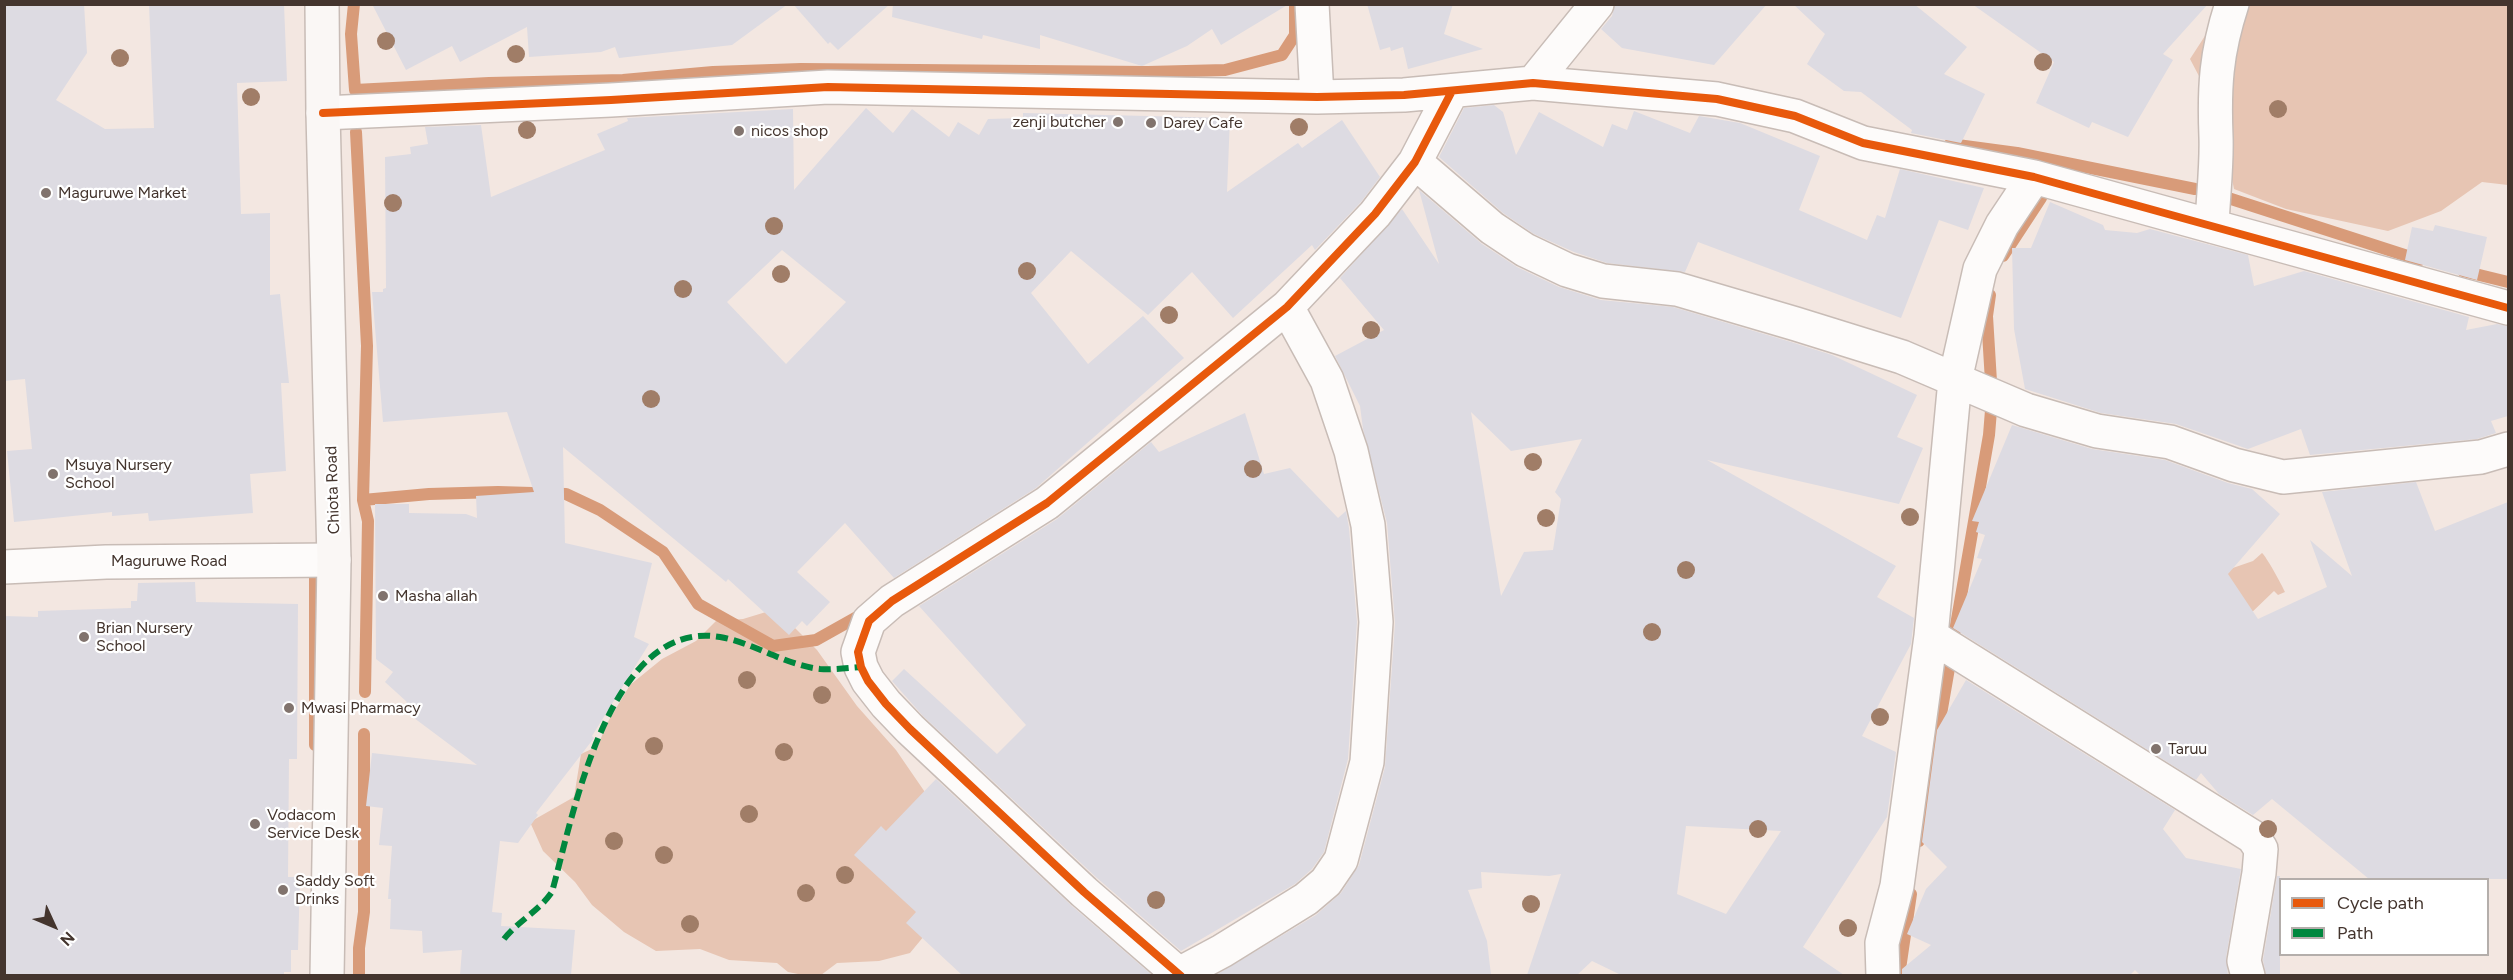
<!DOCTYPE html>
<style>
body{margin:0}
#map{position:relative;width:2513px;height:980px;overflow:hidden;background:#f3e7e1;font-family:Figtree,sans-serif}
canvas{display:block}
.frame{position:absolute;inset:0;border:6px solid #44352e;pointer-events:none}
.legend{position:absolute;left:2279px;top:878px;width:210px;height:78px;box-sizing:border-box;background:#fff;border:2px solid #b4aeab;margin:0;padding:8px 10px;list-style:none;font-size:18px;color:#44352e}
.legend li{display:flex;align-items:center;gap:12px;height:30px}
.legend b{width:30px;border:2px solid #b4aeab}
.north{position:absolute;left:24px;top:896px;width:60px;height:60px;-webkit-text-stroke:4px #fff;paint-order:stroke;rotate:134deg;font-size:16px;font-weight:700;line-height:24px;text-align:center;color:#44352e}
.north::after{content:'';display:block;margin:auto;width:21px;height:27px;background:#44352e;clip-path:polygon(50% 0,100% 100%,50% 72%,0 100%)}
</style>
<div id="map">
<canvas width="2513" height="980"></canvas>
<div class="frame"></div>
<ul class="legend">
<li><b style="height:8px;background:#e8590c"></b>Cycle path</li>
<li><b style="height:8px;background:#00873e"></b>Path</li>
</ul>
<div class="north">N</div>
</div>
<script>
const ctx = document.querySelector('canvas').getContext('2d');
ctx.lineJoin = 'round';
function fillPath(path, color) { ctx.fillStyle = color; ctx.fill(path, 'evenodd'); }
function stroke(path, color, width, dash) { ctx.strokeStyle = color; ctx.lineWidth = width; ctx.lineCap = dash ? 'butt' : 'round'; ctx.setLineDash(dash || []); ctx.stroke(path); }
function write(font, color, halo, rows, align = 'center') {
  ctx.font = font + ' Figtree,sans-serif'; ctx.lineWidth = 4.5; ctx.setLineDash([]); ctx.textBaseline = 'middle'; ctx.strokeStyle = halo; ctx.fillStyle = color; for (const [text, x, y, turn = 0] of rows) {
    ctx.save(); ctx.translate(x, y); ctx.rotate((+turn || 0) * Math.PI / 180); ctx.textAlign = isNaN(turn) ? turn : align; if (halo) ctx.strokeText(text, 0, 0); ctx.fillText(text, 0, 0); ctx.restore();
  }
}
fillPath(new Path2D(`
 M2225 5H2508V185L2482 182 2441 211 2388 231 2286 209 2234 189 2219 114 2190 59Z
 M2262 553C2266 556 2282 585 2285 592L2278 595 2274 591 2247 617 2172 589 2253 561Z
 M766 612 785 618 817 650 857 706 896 750 964 849 962 890 910 953 879 961 837 963 821 975H803L788 972 777 963 729 960 700 949 656 951 624 932 592 905 575 882 543 851 530 822 574 797 581 754 598 746 606 725 630 685 662 659 696 641 716 621 743 619Z`), '#e7c5b3');
stroke(new Path2D(`
 M354 4 351 34 355 90 489 83 623 80 713 72 801 69 1148 72 1225 70 1282 55 1295 35V4
 M356 132 367 346 363 500 368 521 365 692
 M1950 144 2017 153 2195 189
 M2225 197 2420 260
 M2003 256 2041 198
 M2463 271 2508 282
 M363 500 429 494 498 492 566 494 600 510 663 552 698 604 773 646 816 640 857 617
 M1955 631 1989 435 1992 398 1987 316 1990 295
 M315 745V569
 M1919 841 1952 651
 M359 976V948L364 912V734
 M1899 976 1911 894`), '#d89b79', 12);
fillPath(new Path2D(`
 M4 4H84L87 53 56 100 105 129 154 128 149 4H284L287 81 237 83 241 214 270 213V295L280 294 289 383H281L286 471 250 474 253 513 149 521 148 513 112 516V512L14 522 7 451 32 449 25 379 4 381Z
 M372 4H788L732 45 619 58 615 47 601 52 529 57 527 27 460 62 452 46 406 70Z
 M793 4H890L838 50 830 42 828 44Z
 M893 4H1289L1221 45 1212 29 1187 46 1142 66 1040 35V49L983 35 982 39 892 17Z
 M1367 4H1453L1444 34 1483 49 1408 69 1403 47 1391 51 1390 47 1380 50Z
 M1615 4H1767L1714 65 1622 48 1601 29 1612 16Z
 M1793 4H1914L1967 47 1944 74 1985 94 1961 143 1911 133 1912 130 1861 92 1844 91 1807 64 1825 34Z
 M1972 4H2208L2163 54 2173 60 2128 137 2092 122 2089 128 2036 103 2054 62Z
 M1494 105 1503 112 1516 155 1539 112 1603 147 1612 124 1627 130 1634 111 1690 133 1699 116 1740 123 1820 156 1799 210 1867 240 1877 215 1885 218 1900 169 1984 188 1968 230 1939 220 1901 318 1698 242 1685 272 1607 263 1574 252 1534 234 1503 213 1439 157 1464 108Z
 M866 108 893 133 912 109 949 137 958 122 979 135 988 119 1023 118V113L1230 118 1227 192 1298 143 1302 148 1342 120 1380 177 1361 202 1315 250 1312 245 1233 318 1192 272 1148 315 1071 251 1031 293 1088 364 1143 316 1184 358 1036 488 894 578 845 523 797 572 830 602 807 626 802 621 789 635 728 579 726 582 563 447 565 543 652 563 634 637 649 644 592 736 594 738 536 813 538 815 518 843 500 841 492 912 502 913 501 926 575 930 571 975H460L462 950 423 953 422 931 390 929 391 899H388L392 846 379 845 383 808 366 806 372 753 477 765 402 709 407 702 385 682 393 672 376 659 375 504H409V513L466 514 477 518 476 496 534 492 507 412 383 422 372 292H383V289L386 288 385 157 411 154 410 147 428 144 425 127 481 125 491 197 605 150 597 134 628 121 627 118 793 109 794 190ZM782 250 846 302 786 364 727 302Z
 M1419 190 1482 244 1517 267 1559 287 1601 300 1673 307 1791 342 1832 355 1917 395 1897 437 1923 448 1899 504 1707 460 1896 566 1877 597 1914 618 1911 644 1862 736 1896 752 1887 817 1803 947 1844 975H1621L1592 961 1577 975H1527L1561 874 1549 876 1481 872 1482 888 1468 890 1487 941 1491 975H1216L1316 915 1341 893 1359 865 1385 767 1395 623 1387 523 1363 429 1360 406 1335 356 1384 330 1340 278 1402 209 1439 264ZM1471 412 1511 451 1582 439 1555 492 1561 499 1553 550 1524 552 1501 596ZM1686 826 1781 831 1726 914 1677 894Z
 M2050 202 2103 225 2105 230 2137 233 2150 229 2248 255 2254 286 2304 271 2469 317 2466 330 2497 324 2508 326V416L2491 421 2496 433 2477 439 2310 455 2301 429 2248 449 2176 424 2101 413 2025 389 2014 329 2012 248H2031Z
 M2435 225 2487 237 2477 280 2405 260 2412 227 2433 231Z
 M1245 413 1264 474 1290 468 1338 518 1346 511 1349 528 1357 622 1348 759 1324 852 1312 869 1295 884 1181 951 1097 878 923 716 892 681 904 669 997 754 1026 725 919 606 1057 519 1151 442 1159 452Z
 M2012 425 2092 449 2165 460 2228 483 2252 489 2280 514 2228 574 2258 619 2327 587 2310 540 2352 576 2322 492 2416 482 2435 531 2508 502V879H2369L2272 799 2253 815 2219 794 2201 773 2196 780 1953 628 1982 559 1977 558 1985 535 1976 532 1979 522 1972 521Z
 M195 582 196 602 298 604 297 759H289L288 877H300L298 950H291V972H284V975H4V616L38 617V611L131 608V601H137L138 583Z
 M1966 680 2175 810 2163 829 2186 858 2241 869 2226 958 2228 975H2140L2135 970 2130 975H1902V969L1931 945 1907 934 1926 889 1947 867 1922 842 1937 730Z
 M936 779 1072 906 1152 975H962L906 923 916 912 854 855 881 826 886 831Z
 M2277 876H2280V975H2266L2263 960Z`), '#dddbe2');
const street = new Path2D(`
 M1312 4 1317 97
 M1533 83 1597 4
 M323 113 611 100 828 87 1317 97 1404 95 1533 83 1717 99 1795 116 1863 143 2034 177 2508 308
 M1415 162 1492 228 1525 250 1567 270 1603 281 1677 289 1796 324 1902 357 2026 410 2097 431 2170 442 2234 465 2283 477 2481 457 2508 449
 M2212 226C2213 197 2217 166 2216 137 2214 87 2216 53 2232 4
 M4 567 106 562 334 560
 M1931 636 2253 837 2261 849 2259 873 2244 961 2248 976
 M1179 974 1222 951 1306 899 1326 882 1341 860 1367 762 1376 622 1368 525 1351 451 1327 380 1287 307
 M1181 976 1084 892 910 729 886 704 868 681 861 667 858 652 869 621 892 601 1047 503 1287 307 1375 214 1415 162 1452 91
 M1883 976 1882 943 1897 886 1931 636 1955 380 1980 269 2002 225 2034 177`);
const secondary = new Path2D(`
 M322 4 323 113 334 560 327 976`);
stroke(street, '#c8bcb6', 36);
stroke(secondary, '#c8bcb6', 36);
stroke(street, '#fdfbfa', 33);
stroke(secondary, '#faf7f5', 33);
stroke(new Path2D(`
 M504 939C518 921 539 911 552 892 573 816 609 618 720 637 754 643 785 665 820 669 833 670 847 668 861 667`), '#00873e', 6, [12, 6]);
stroke(new Path2D(`
 M323 113 611 100 828 87 1317 97 1404 95 1533 83 1717 99 1795 116 1863 143 2034 177 2508 308
 M1181 976 1084 892 910 729 886 704 868 681 861 667 858 652 869 621 892 601 1047 503 1287 307 1375 214 1415 162 1452 91`), '#e8590c', 8);
ctx.fillStyle = '#a07d67';
for (const [x, y] of [
 [386,41],
 [516,54],
 [120,58],
 [2043,62],
 [251,97],
 [2278,109],
 [1299,127],
 [527,130],
 [393,203],
 [774,226],
 [1027,271],
 [781,274],
 [683,289],
 [1169,315],
 [1371,330],
 [651,399],
 [1533,462],
 [1253,469],
 [1910,517],
 [1546,518],
 [1686,570],
 [1652,632],
 [747,680],
 [822,695],
 [1880,717],
 [654,746],
 [784,752],
 [749,814],
 [1758,829],
 [2268,829],
 [614,841],
 [664,855],
 [845,875],
 [806,893],
 [1156,900],
 [1531,904],
 [690,924],
 [1848,928]
]) { ctx.beginPath(); ctx.arc(x, y, 9, 0, 2 * Math.PI); ctx.fill(); }
for (const [x, y, r, color] of [
 [1118,122,6,"#81736d"],
 [1151,123,6,"#81736d"],
 [739,131,6,"#81736d"],
 [46,193,6,"#81736d"],
 [53,474,6,"#81736d"],
 [383,596,6,"#81736d"],
 [84,637,6,"#81736d"],
 [289,708,6,"#81736d"],
 [2156,749,6,"#81736d"],
 [255,824,6,"#81736d"],
 [283,890,6,"#81736d"]
]) { const dot = new Path2D(); dot.arc(x, y, r, 0, 2 * Math.PI); ctx.fillStyle = color; ctx.fill(dot); stroke(dot, '#fff', 2); }
write('16px', '#44352e', '#fff', [
 ["zenji butcher",1106,122,"right"],
 ["Darey Cafe",1163,123],
 ["nicos shop",751,131],
 ["Maguruwe Market",58,193],
 ["Msuya Nursery",65,465],
 ["School",65,483],
 ["Masha allah",395,596],
 ["Brian Nursery",96,628],
 ["School",96,646],
 ["Mwasi Pharmacy",301,708],
 ["Taruu",2168,749],
 ["Vodacom",267,815],
 ["Service Desk",267,833],
 ["Saddy Soft",295,881],
 ["Drinks",295,899]
], 'left');
write('16px', '#44352e', '#fff', [
 ["Chiota Road",333,490,-92],
 ["Maguruwe Road",169,561]
]);
</script>
